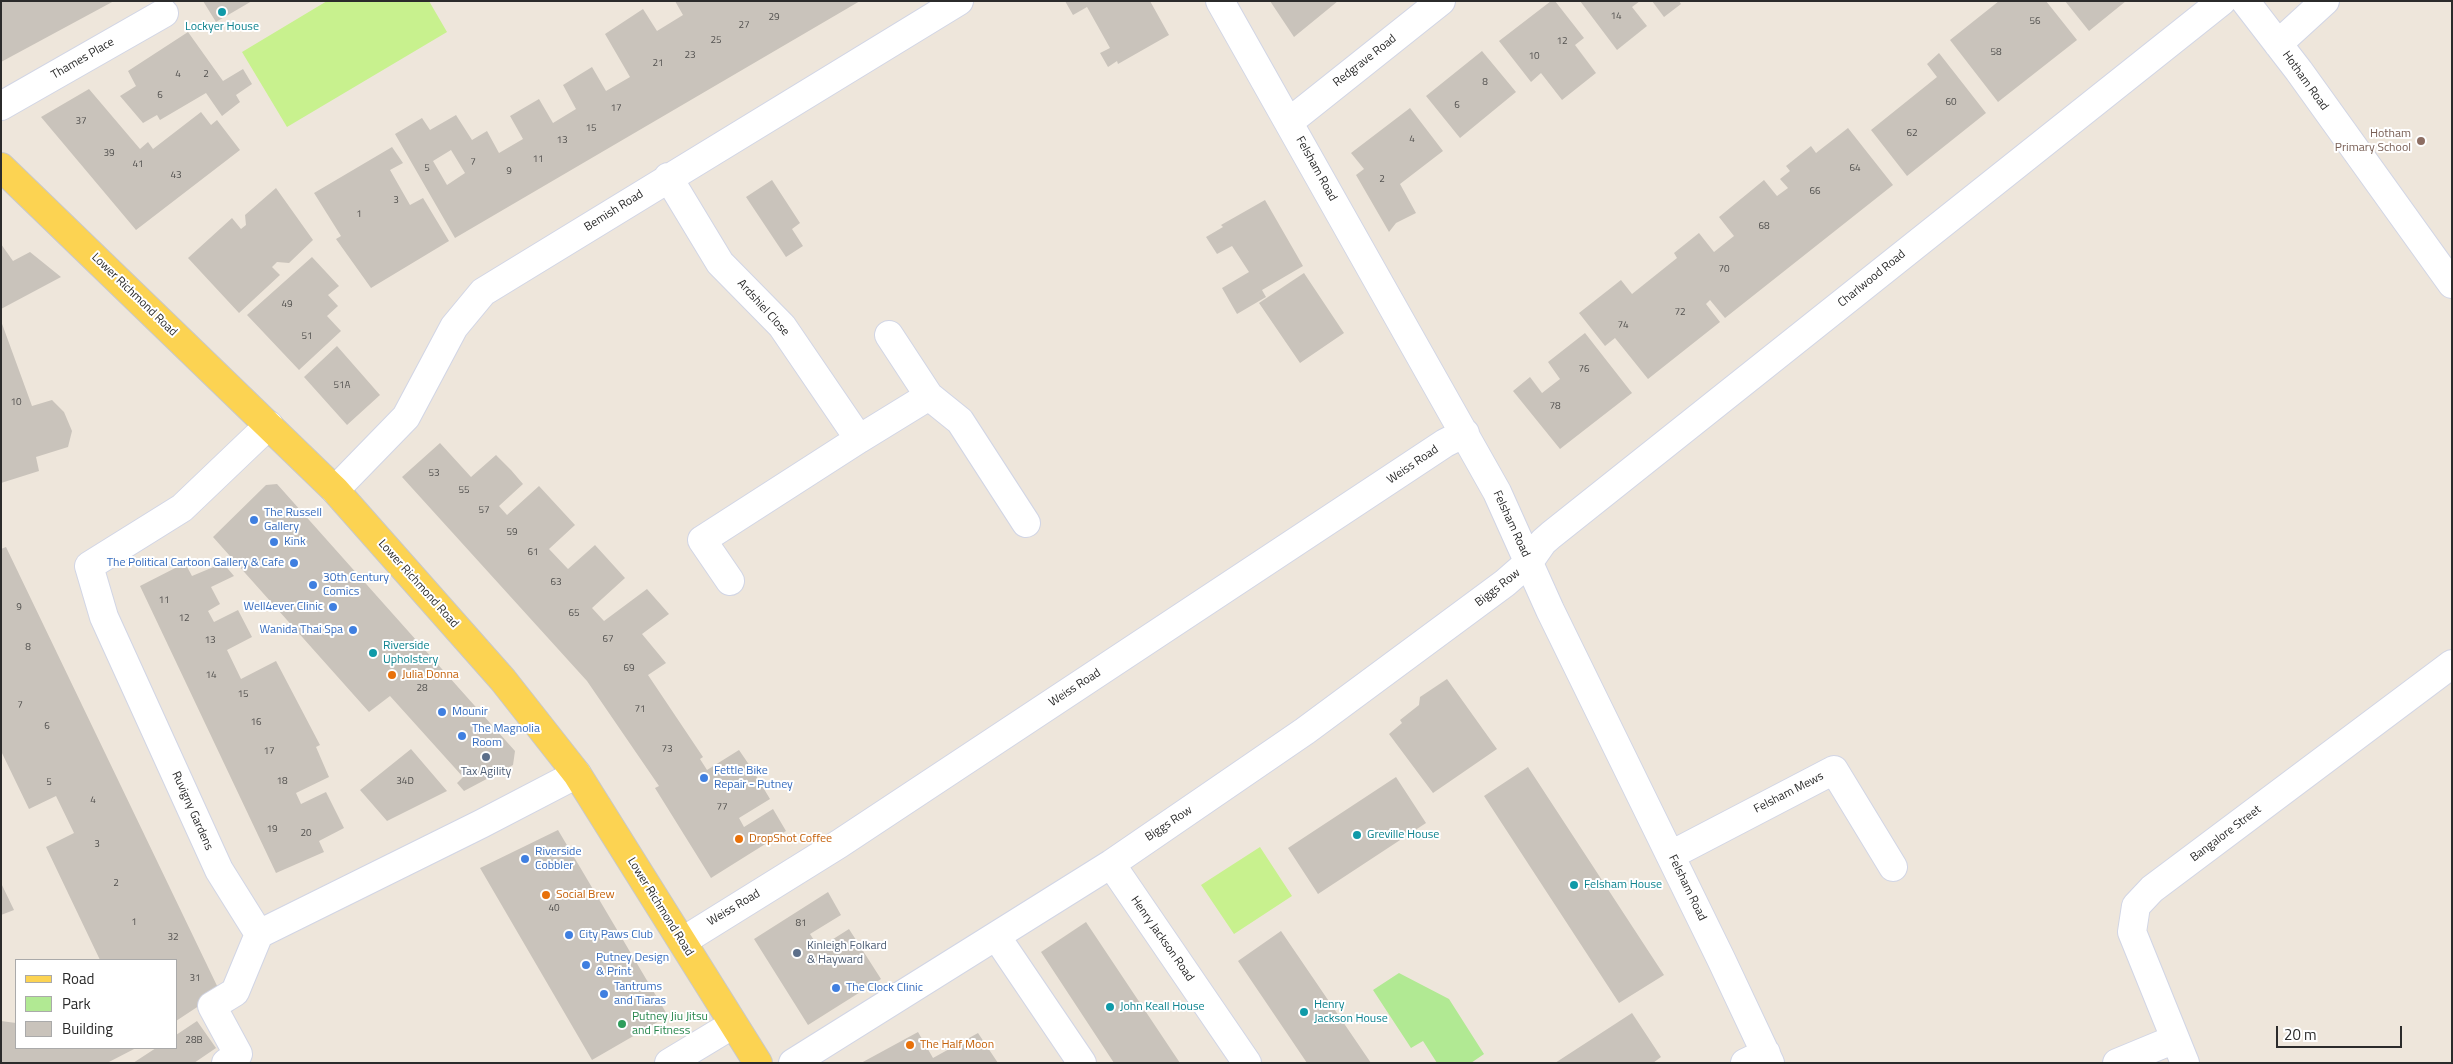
<!DOCTYPE html>
<style>
body{margin:0}
#map{position:relative;width:2453px;height:1064px;overflow:hidden;background:#eee6db;font-family:"Titillium Web",sans-serif}
canvas{display:block}
.frame{position:absolute;inset:0;border:2px solid #2b2b2b;pointer-events:none}
.legend{position:absolute;left:15px;top:959px;width:162px;height:90px;box-sizing:border-box;background:#fff;border:1px solid #aaa;margin:0;padding:6px 9px;list-style:none;font-size:15px;color:#2b2b2b}
.legend li{display:flex;align-items:center;gap:10px;height:25px}
.legend b{width:25px;border:1px solid #aaa}
.scale{position:absolute;left:2276px;top:1026px;width:126px;height:22px;box-sizing:border-box;border:2px solid #2b2b2b;border-top:0;padding-left:6px;font-size:15px;line-height:18px;white-space:nowrap;color:#2b2b2b;-webkit-text-stroke:4px #fff;paint-order:stroke}
</style>
<div id="map">
<canvas width="2453" height="1064"></canvas>
<div class="frame"></div>
<ul class="legend">
<li><b style="height:6px;background:#fcd352"></b>Road</li>
<li><b style="height:14px;background:#b1e993"></b>Park</li>
<li><b style="height:14px;background:#c9c3bb"></b>Building</li>
</ul>
<div class="scale">20 m</div>
</div>
<script>
const ctx = document.querySelector('canvas').getContext('2d');
ctx.lineJoin = 'round';
function fillPath(path, color) { ctx.fillStyle = color; ctx.fill(path, 'evenodd'); }
function stroke(path, color, width, dash) { ctx.strokeStyle = color; ctx.lineWidth = width; ctx.lineCap = dash ? 'butt' : 'round'; ctx.setLineDash(dash || []); ctx.stroke(path); }
function write(font, color, halo, rows, align = 'center') {
  ctx.font = font + ' "Titillium Web",sans-serif'; ctx.lineWidth = 4; ctx.setLineDash([]); ctx.textBaseline = 'middle'; ctx.strokeStyle = halo; ctx.fillStyle = color; for (const [text, x, y, turn = 0] of rows) {
    ctx.save(); ctx.translate(x, y); ctx.rotate((+turn || 0) * Math.PI / 180); ctx.textAlign = isNaN(turn) ? turn : align; if (halo) ctx.strokeText(text, 0, 0); ctx.fillText(text, 0, 0); ctx.restore();
  }
}
fillPath(new Path2D(`
 M1399 973 1449 999 1484 1054 1471 1063H1437L1423 1041 1411 1048 1373 990Z`), '#b1e993');
fillPath(new Path2D(`
 M327 1H429L447 32 287 127 242 52Z
 M1260 847 1292 896 1234 934 1201 885Z`), '#c8f18e');
fillPath(new Path2D(`
 M1 1H114L1 62Z
 M203 1H252L216 22Z
 M675 1H860L455 238 395 134 422 118 430 130 456 115 472 140 487 131 499 153 523 139 510 116 539 99 553 123 576 109 563 85 579 75 592 67 606 91 630 77 605 34 643 9 657 31 683 15ZM451 150 465 173 447 185 433 161Z
 M1065 1H1150L1169 35 1118 64 1117 61 1108 67 1100 53 1110 48 1087 7 1073 15Z
 M1270 1H1338L1294 37Z
 M1551 1H1555L1584 38 1575 45 1596 73 1562 100 1541 73 1531 82 1499 41Z
 M1580 1H1640L1632 7 1647 26 1617 50Z
 M1652 1H1679L1681 4 1664 17Z
 M1999 1H2046L2077 40 1998 102 1950 40Z
 M2065 1H2126L2089 31Z
 M188 32 223 81 243 69 252 84 236 95 240 102 222 116 206 93 160 120 157 115 143 123 120 96 136 86 128 71Z
 M1482 51 1516 92 1460 138 1426 96Z
 M1939 53 1986 113 1907 176 1871 130 1937 77 1927 64Z
 M89 89 140 149 148 142 153 149 201 112 211 125 217 120 240 150 136 230 41 117Z
 M1410 108 1443 151 1400 184 1416 213 1396 223 1389 232 1356 175 1364 169 1351 153Z
 M1848 128 1893 185 1725 318 1710 300 1706 304 1720 322 1648 379 1615 338 1605 346 1579 313 1621 280 1632 294 1677 258 1674 253 1699 233 1714 252 1734 236 1719 217 1764 180 1777 196 1788 188 1780 179 1790 171 1786 166 1811 146 1816 153Z
 M392 147 403 163 390 170 410 205 423 198 449 241 371 288 336 239 341 236 314 193Z
 M772 180 800 223 792 229 803 246 786 257 746 197Z
 M276 188 313 240 289 263 277 262 272 267 280 275 239 313 188 258 232 218 241 229 246 225 245 215Z
 M1265 200 1303 266 1262 290 1266 297 1237 314 1222 288 1249 272 1232 246 1217 254 1206 237 1223 227 1221 225Z
 M1 244 13 261 30 252 61 277 1 309Z
 M312 257 339 286 328 295 338 306 327 316 341 331 299 370 247 315Z
 M1304 273 1344 333 1300 363 1259 303Z
 M1 321 32 406 52 400 64 412 72 431 68 447 36 457 39 471 1 483Z
 M1585 333 1632 393 1560 449 1513 391 1530 377 1542 393 1560 379 1548 362Z
 M337 346 380 395 347 425 304 377Z
 M440 443 471 477 496 455 511 470 523 484 499 506 507 515 539 486 575 525 549 549 568 569 595 545 625 578 592 608 604 621 647 589 669 614 642 634 666 663 648 675 703 757 700 759 707 770 739 750 752 769 770 799 739 818 744 827 773 809 786 831 711 878 655 788 659 786 587 681 402 477Z
 M277 484 515 751 513 765 464 791 457 783 463 777 390 696 369 712 213 537 266 485Z
 M6 547 220 992 176 1021V960H100L46 847 74 833 56 796 29 809 1 751V549Z
 M185 563 192 576 223 563 234 576 211 587 220 604 208 611 214 622 238 610 252 637 227 650 241 679 276 661 320 745 316 747 329 777 296 793 301 804 326 792 344 828 319 841 324 852 276 873 140 586Z
 M1447 679 1497 749 1433 793 1389 734 1402 723 1400 720 1419 705 1420 697Z
 M411 749 447 791 387 821 360 790Z
 M1528 767 1664 975 1619 1003 1484 796Z
 M1396 777 1426 823 1318 894 1288 848Z
 M558 830 668 1016 592 1060 480 868Z
 M1 883 14 910 1 915Z
 M828 892 841 915 810 934 819 948 849 929 881 979 808 1025 754 939Z
 M1086 922 1180 1063H1114L1041 952Z
 M1281 931 1371 1063H1307L1238 961Z
 M1632 1013 1661 1057 1653 1063H1555Z
 M1 1021 16 1023V1048H136L107 1063H1Z
 M197 1021 216 1048 194 1063H133L156 1048H176V1035Z
 M918 1032 933 1058 978 1033 998 1063H861Z`), '#c9c3bb');
const minor = new Path2D(`
 M1220 1 1497 492 1550 610 1721 959 1770 1063
 M2245 1 2299 71 2452 284
 M2278 44 2325 1
 M1 106 164 13
 M1289 122 1441 1
 M668 177 720 263 782 326 859 439 929 396 960 421 1026 523
 M889 335 929 396
 M269 425 182 508 89 566 104 617 219 870 259 934 481 824 577 774
 M335 490 406 417 454 327 483 292 959 1
 M730 581 702 540 859 439
 M1671 855 1834 770 1893 867
 M1111 864 1247 1063
 M996 936 1082 1063
 M683 941 839 844 1445 443 1465 433
 M226 1063 238 1054 212 1006 235 992 259 934
 M669 1063 732 1025
 M793 1063 1111 864 1305 731 1505 583 1529 562 1543 542 1551 535 2222 1
 M1745 1063 1766 1053
 M2117 1063 2175 1039
 M2185 1063 2132 932 2136 906 2152 889 2452 664`);
const major = new Path2D(`
 M1 167 335 490 503 680 577 774 758 1063`);
stroke(minor, '#d1d5e5', 30);
stroke(major, '#c8c8c8', 30);
stroke(minor, '#fff', 28);
stroke(major, '#fcd352', 28);
for (const [x, y, r, color] of [
 [222,12,5,"#0f9aa8"],
 [2421,141,5,"#8d6e63"],
 [254,520,5,"#3f7fe0"],
 [274,542,5,"#3f7fe0"],
 [294,563,5,"#3f7fe0"],
 [313,585,5,"#3f7fe0"],
 [333,607,5,"#3f7fe0"],
 [353,630,5,"#3f7fe0"],
 [373,653,5,"#0f9aa8"],
 [392,675,5,"#e8710a"],
 [442,712,5,"#3f7fe0"],
 [462,736,5,"#3f7fe0"],
 [486,757,5,"#5c6f8a"],
 [704,778,5,"#3f7fe0"],
 [1357,835,5,"#0f9aa8"],
 [739,839,5,"#e8710a"],
 [525,859,5,"#3f7fe0"],
 [1574,885,5,"#0f9aa8"],
 [546,895,5,"#e8710a"],
 [569,935,5,"#3f7fe0"],
 [797,953,5,"#5c6f8a"],
 [586,965,5,"#3f7fe0"],
 [836,988,5,"#3f7fe0"],
 [604,994,5,"#3f7fe0"],
 [1110,1007,5,"#0f9aa8"],
 [1304,1012,5,"#0f9aa8"],
 [622,1024,5,"#2e9e5b"],
 [910,1045,5,"#e8710a"]
]) { const dot = new Path2D(); dot.arc(x, y, r, 0, 2 * Math.PI); ctx.fillStyle = color; ctx.fill(dot); stroke(dot, '#fff', 2); }
write('10px', '#52514f', null, [
 ["14",1616,17],
 ["29",774,18],
 ["56",2035,22],
 ["27",744,26],
 ["25",716,41],
 ["12",1562,42],
 ["58",1996,53],
 ["23",690,56],
 ["10",1534,57],
 ["21",658,64],
 ["4",178,75],
 ["2",206,75],
 ["8",1485,83],
 ["6",160,96],
 ["60",1951,103],
 ["6",1457,106],
 ["17",616,109],
 ["37",81,122],
 ["15",591,129],
 ["62",1912,134],
 ["4",1412,140],
 ["13",562,141],
 ["39",109,154],
 ["11",538,160],
 ["7",473,163],
 ["41",138,165],
 ["5",427,169],
 ["64",1855,169],
 ["9",509,172],
 ["43",176,176],
 ["2",1382,180],
 ["66",1815,192],
 ["3",396,201],
 ["1",359,215],
 ["68",1764,227],
 ["70",1724,270],
 ["49",287,305],
 ["72",1680,313],
 ["74",1623,326],
 ["51",307,337],
 ["76",1584,370],
 ["51A",342,386],
 ["10",16,403],
 ["78",1555,407],
 ["53",434,474],
 ["55",464,491],
 ["57",484,511],
 ["59",512,533],
 ["61",533,553],
 ["63",556,583],
 ["11",164,601],
 ["9",19,608],
 ["65",574,614],
 ["12",184,619],
 ["67",608,640],
 ["13",210,641],
 ["8",28,648],
 ["69",629,669],
 ["14",211,676],
 ["28",422,689],
 ["15",243,695],
 ["7",20,706],
 ["71",640,710],
 ["16",256,723],
 ["6",47,727],
 ["73",667,750],
 ["17",269,752],
 ["18",282,782],
 ["34D",405,782],
 ["5",49,783],
 ["4",93,801],
 ["77",722,808],
 ["19",272,830],
 ["20",306,834],
 ["3",97,845],
 ["2",116,884],
 ["40",554,909],
 ["1",134,923],
 ["81",801,924],
 ["32",173,938],
 ["31",195,979],
 ["28B",194,1041]
]);
write('12px', '#0d838f', '#fff', [
 ["Lockyer House",222,27,"center"],
 ["Riverside",383,646],
 ["Upholstery",383,660],
 ["Greville House",1367,835],
 ["Felsham House",1584,885],
 ["Henry",1314,1005],
 ["Jackson House",1314,1019],
 ["John Keall House",1120,1007]
], 'left');
write('12px', '#2b2b2b', '#fff', [
 ["Thames Place",83,59,-30],
 ["Redgrave Road",1365,61,-38],
 ["Hotham Road",2305,81,54],
 ["Felsham Road",1316,169,61],
 ["Bemish Road",614,211,-32],
 ["Charlwood Road",1872,279,-39],
 ["Lower Richmond Road",134,295,44],
 ["Ardshiel Close",763,308,48],
 ["Weiss Road",1413,465,-34],
 ["Felsham Road",1511,524,65],
 ["Lower Richmond Road",418,584,48],
 ["Biggs Row",1498,588,-38],
 ["Weiss Road",1075,688,-33],
 ["Felsham Mews",1789,793,-27],
 ["Ruvigny Gardens",192,811,66],
 ["Biggs Row",1169,824,-34],
 ["Bangalore Street",2226,834,-37],
 ["Felsham Road",1687,888,64],
 ["Lower Richmond Road",660,907,58],
 ["Weiss Road",734,908,-31],
 ["Henry Jackson Road",1162,939,55]
]);
write('12px', '#785e54', '#fff', [
 ["Hotham",2411,134],
 ["Primary School",2411,148]
], 'right');
write('12px', '#366cbe', '#fff', [
 ["The Russell",264,513],
 ["Gallery",264,527],
 ["Kink",284,542],
 ["The Political Cartoon Gallery & Cafe",284,563,"right"],
 ["30th Century",323,578],
 ["Comics",323,592],
 ["Well4ever Clinic",323,607,"right"],
 ["Wanida Thai Spa",343,630,"right"],
 ["Mounir",452,712],
 ["The Magnolia",472,729],
 ["Room",472,743],
 ["Fettle Bike",714,771],
 ["Repair - Putney",714,785],
 ["Riverside",535,852],
 ["Cobbler",535,866],
 ["City Paws Club",579,935],
 ["Putney Design",596,958],
 ["& Print",596,972],
 ["Tantrums",614,987],
 ["and Tiaras",614,1001],
 ["The Clock Clinic",846,988]
], 'left');
write('12px', '#c56008', '#fff', [
 ["Julia Donna",402,675],
 ["DropShot Coffee",749,839],
 ["Social Brew",556,895],
 ["The Half Moon",920,1045]
], 'left');
write('12px', '#4e5e75', '#fff', [
 ["Tax Agility",486,772],
 ["Kinleigh Folkard",807,946,"left"],
 ["& Hayward",807,960,"left"]
]);
write('12px', '#27864d', '#fff', [
 ["Putney Jiu Jitsu",632,1017],
 ["and Fitness",632,1031]
], 'left');
</script>
